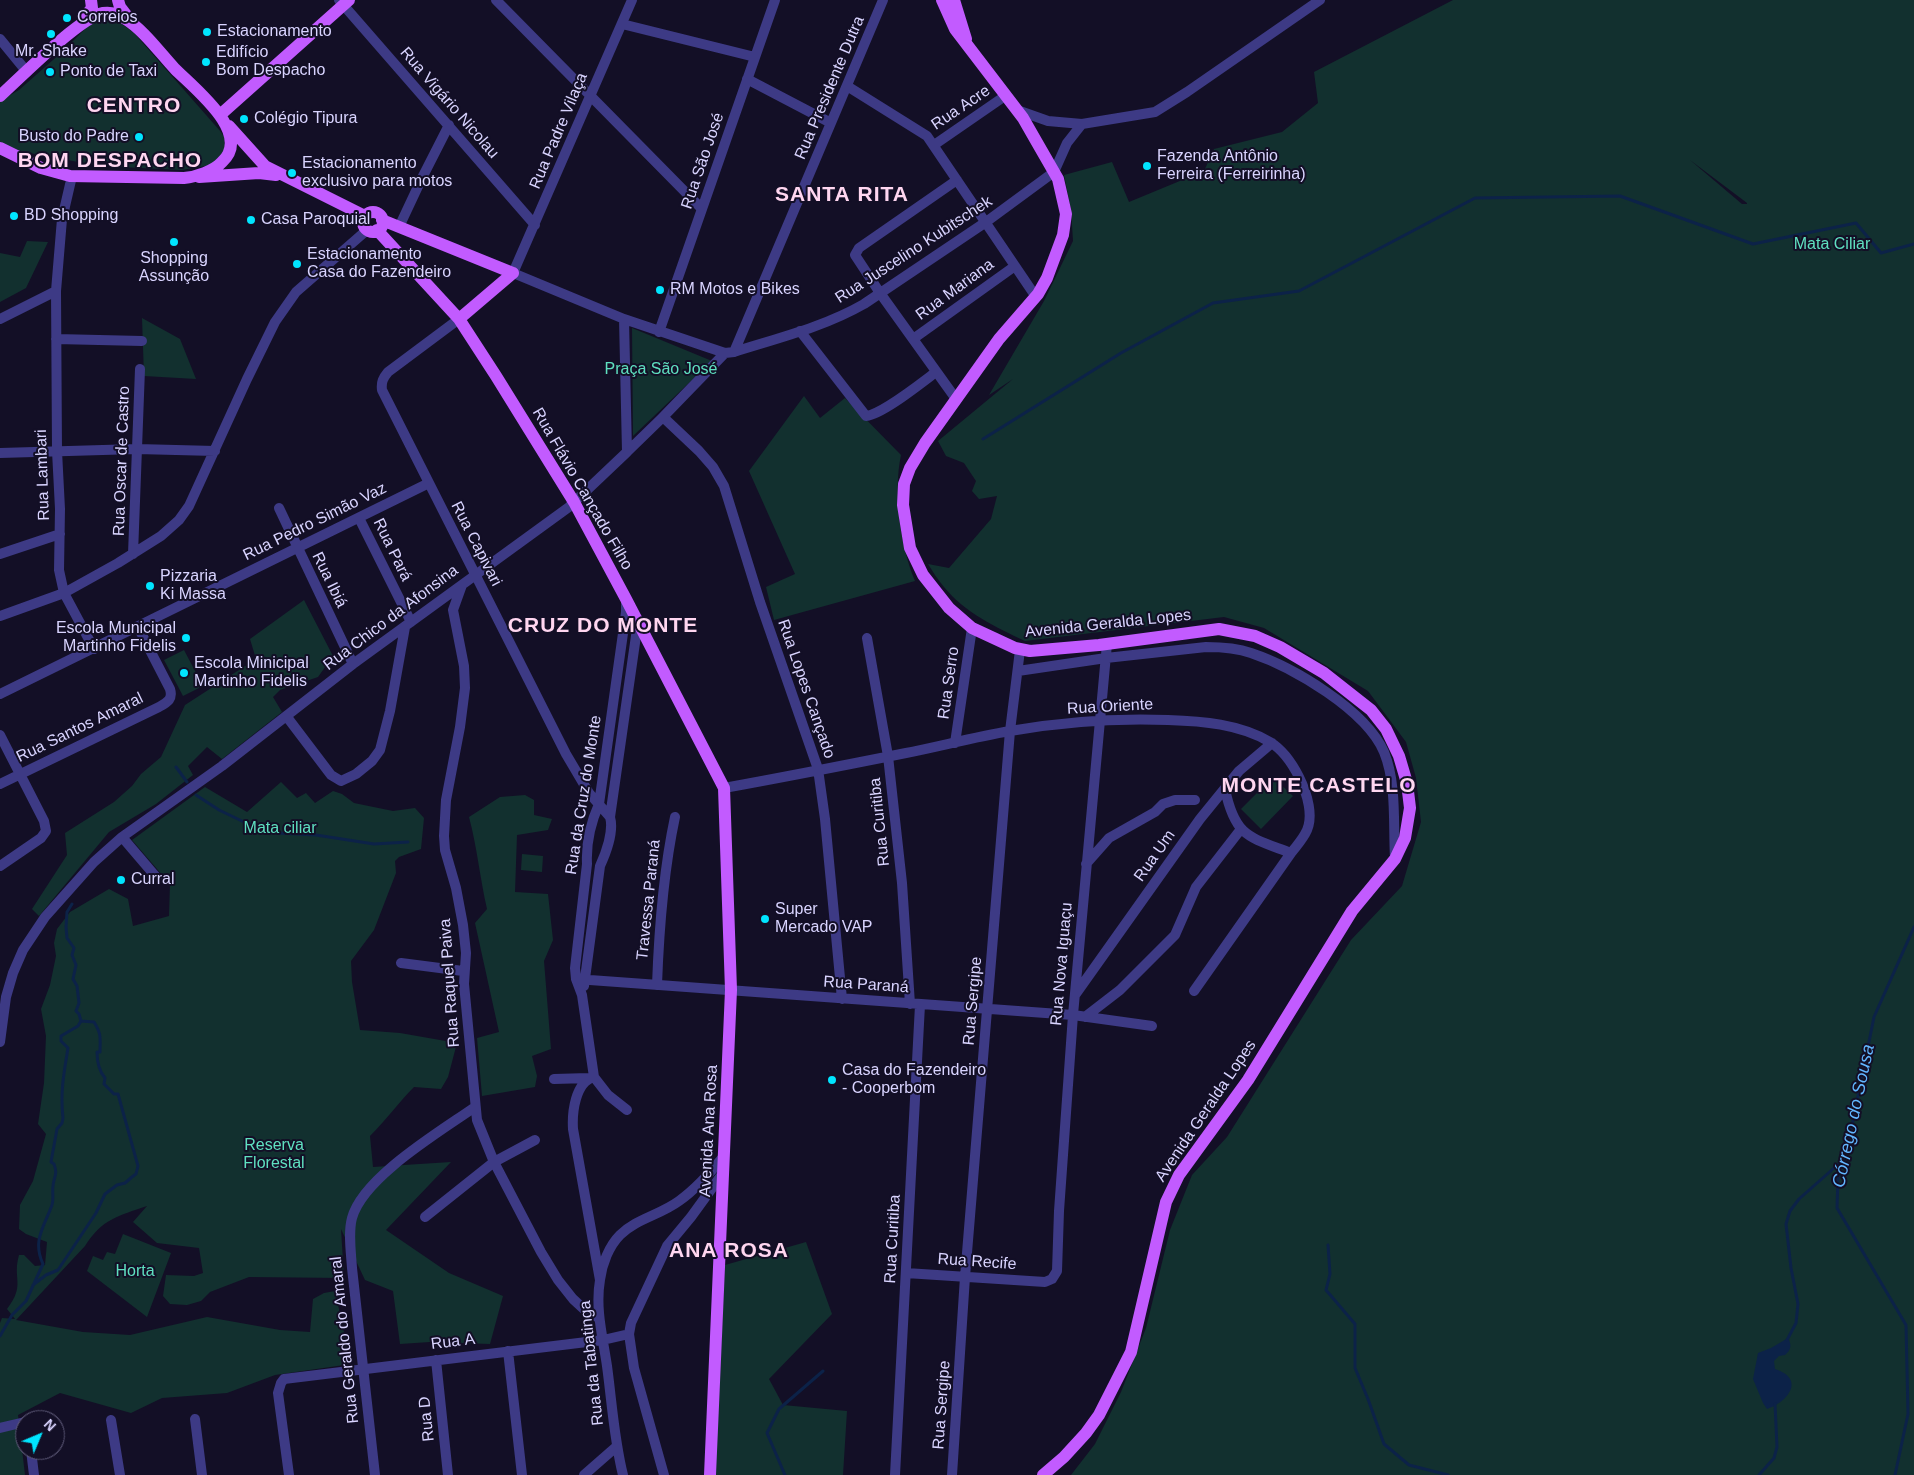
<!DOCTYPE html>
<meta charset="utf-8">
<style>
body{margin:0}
#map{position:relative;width:1914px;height:1475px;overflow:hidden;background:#130f26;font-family:Arial,sans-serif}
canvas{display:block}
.north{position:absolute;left:15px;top:1410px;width:50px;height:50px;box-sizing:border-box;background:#130f26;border:1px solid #625e7d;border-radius:50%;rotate:45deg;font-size:14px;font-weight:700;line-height:20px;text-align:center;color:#d9d4ff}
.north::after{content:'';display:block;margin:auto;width:18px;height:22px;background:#00e5ff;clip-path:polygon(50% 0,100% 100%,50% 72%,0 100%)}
</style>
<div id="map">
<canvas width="1914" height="1475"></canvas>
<div class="north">N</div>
</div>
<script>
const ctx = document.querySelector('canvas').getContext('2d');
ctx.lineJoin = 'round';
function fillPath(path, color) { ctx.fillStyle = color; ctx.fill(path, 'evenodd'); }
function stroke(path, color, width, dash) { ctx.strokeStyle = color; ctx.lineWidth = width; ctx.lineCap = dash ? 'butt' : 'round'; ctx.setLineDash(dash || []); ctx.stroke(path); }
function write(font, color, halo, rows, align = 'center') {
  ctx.font = font + ' Arial,sans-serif'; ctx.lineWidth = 4; ctx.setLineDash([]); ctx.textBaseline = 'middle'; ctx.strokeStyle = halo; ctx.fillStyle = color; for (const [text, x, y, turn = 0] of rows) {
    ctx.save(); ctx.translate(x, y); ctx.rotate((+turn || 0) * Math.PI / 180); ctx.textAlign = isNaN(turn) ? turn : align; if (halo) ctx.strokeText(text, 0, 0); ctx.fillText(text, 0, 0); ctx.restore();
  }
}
fillPath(new Path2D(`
 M1453 0H1914V1475H1071L1095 1444 1121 1392 1146 1328 1170 1230 1192 1175 1227 1137 1351 940 1402 886 1421 822 1416 778 1406 742 1368 691 1264 628 1224 617 1025 641C997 628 964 612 944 587 938 580 933 572 928 564L949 568 991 519 997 496 979 499 972 491 976 481 964 463 946 456 938 441 1013 379 989 395 1044 301 1073 241 1071 210 1064 175 1112 162 1129 202 1204 171 1214 149 1282 132 1318 103 1314 72ZM1690 160 1747 203V204H1742Z
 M114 18 134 33 221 132 224 137 225 150 211 165 182 170 100 166 24 152 0 143V101L19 90 62 52 94 20Z
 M27 241 48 242 26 288 0 302V253L20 257Z
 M142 318 180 339 196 379 144 376Z
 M632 328 712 361 633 436Z
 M804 396 820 418 845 398 901 455C893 493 900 545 915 581L774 620 766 587 795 574 749 471Z
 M304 600 333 656 318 677 280 690 273 697 282 712 222 759 207 747 188 766 193 775 156 804 109 832 39 916 32 909 67 855 65 833 114 802 132 786 141 774 161 757 185 705 256 659 250 639Z
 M184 650 203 686 183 696 164 660Z
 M1273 777 1293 796 1261 829 1241 809Z
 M281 782 297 798 306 793 315 803 333 791 342 794 354 803 393 811 415 808 424 818 421 849 399 857 395 861 396 873 374 930 351 961 352 982 360 1030 400 1033 457 1043 448 1077 441 1089 414 1087C399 1102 386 1120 370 1136L373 1167 451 1162 386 1230 449 1273 503 1296 490 1344 430 1342 400 1344 393 1291 365 1280 341 1229 344 1278 249 1277 210 1292 201 1301 187 1305 170 1304 163 1296 166 1275 194 1276 203 1273 199 1248 157 1243 133 1222 147 1206C118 1216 102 1219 85 1246L16 1320 83 1332 130 1335 207 1317 280 1330 310 1332 313 1299 324 1293 335 1291 351 1364 275 1375 227 1393 162 1398 131 1413 60 1393 18 1415 25 1475H0V1323L2 1318 15 1319 7 1309C26 1284 12 1280 19 1255H24L35 1266 45 1265 47 1242 26 1234 19 1229 20 1205 33 1181 46 1134 38 1124 44 1083 46 1036 41 1009 50 985 56 956 54 943 57 929 70 912 109 889 128 899 133 926 169 916 170 884 132 840 205 787 247 812Z
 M525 795 534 800V815L552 819 548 830 517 835 515 892 548 894 553 940 544 961 551 1049 532 1056 537 1076 535 1087 482 1096 477 1038 499 1032 475 923 487 909C480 878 477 847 469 817L500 797Z
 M522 854 543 856 542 872 521 870Z
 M123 1234 171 1253 147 1317 87 1271 93 1256 103 1260 107 1252 115 1254Z
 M806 1242 832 1314 769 1379 783 1405 847 1411 843 1475H715L725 1265Z`), '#12302f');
fillPath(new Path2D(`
 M1788 1338C1792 1345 1791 1350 1785 1355L1779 1356 1774 1361 1775 1369C1806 1379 1788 1402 1767 1409L1763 1403 1753 1379 1758 1353 1771 1348Z`), '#0c2248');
stroke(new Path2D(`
 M983 439 1121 353 1213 303 1299 291 1475 198 1620 196 1753 244 1856 223 1881 253 1914 244
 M176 767 187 782
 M196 795 219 810 244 822 277 833 316 835 374 844 408 842
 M1328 1245 1330 1274 1326 1290 1355 1324V1368L1368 1399 1384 1444 1409 1465 1448 1475
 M33 1285 46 1275 58 1270 96 1213 105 1194 117 1185 125 1183 132 1177 136 1174 138 1166 118 1094H114L104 1084 105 1078C99 1071 97 1061 97 1052H100C100 1038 102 1035 94 1022L81 1021 79 1014 76 1011 79 1003 77 986 73 979 76 965 72 955 74 948 67 938 66 927 67 912 72 904
 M0 1336 12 1315 26 1301 43 1264C32 1241 44 1227 52 1205 54 1199 52 1192 53 1186 54 1176 58 1175 54 1164L51 1162 57 1129 62 1123 63 1118C60 1093 64 1072 68 1048L61 1041V1036L78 1026 81 1021
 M1787 1340 1796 1323 1798 1304 1791 1268 1786 1224 1790 1211 1799 1199 1842 1161
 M785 1475 767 1433 779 1409 823 1371
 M1759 1475 1774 1458 1777 1447 1775 1404
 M1895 1475 1908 1414 1906 1325 1837 1208 1838 1177 1853 1121 1874 1017 1914 927`), '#0c2248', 3);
stroke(new Path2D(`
 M339 0 535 225
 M496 0 702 209
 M632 0 513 273 624 319 725 353 734 352C778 338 824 327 864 304L986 222 1054 172 1067 143 1082 124
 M622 24 755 57
 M0 39 27 72
 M747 79 831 123
 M847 86 927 136 1036 297
 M1017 110 1048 121 1082 124 1155 112 1187 92 1320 0
 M934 145 1005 96
 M72 176 62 219 56 291 57 451 60 509 59 570 64 593 94 649
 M399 227 422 178 449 125
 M0 319 56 291
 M459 319 388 372C383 378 381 382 382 390L566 754 589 793 610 817
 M624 319 627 452 663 417 725 353
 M800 331 866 416C883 414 921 383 936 372
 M659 332 775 0
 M56 339 142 341
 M913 339 1015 266
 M734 352 883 0
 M956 399 880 293 855 255 859 248 957 180
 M663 417 699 451 713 467 724 486 760 602 818 769 825 819 842 999
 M0 453 137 449 215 451
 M279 508 353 664
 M359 518 411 622
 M0 554 60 534
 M133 554 140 369
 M462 585 453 610 464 666 465 688 460 727 446 800 444 836 445 850 456 888 463 925 466 953 464 984 477 1120 494 1162 541 1252 558 1280 573 1299 586 1311 599 1318
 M0 616 64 593 118 563 161 536 179 520 189 506 247 379 275 322 296 292 367 230
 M867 638 888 756 902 883 910 1004
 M1018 671 1106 658 1206 647C1221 647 1237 648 1251 653 1293 667 1366 710 1384 752 1397 784 1393 824 1395 858
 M0 694 429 483
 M287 717 331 775 341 781 356 774 372 761 380 750 390 711 405 627
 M0 735 44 821 46 831 41 838 0 866
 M955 743 972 628
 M0 784 159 707C168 702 173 699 170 689L138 627
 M724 788C785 777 846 765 906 753 941 746 975 737 1010 731 1061 722 1115 718 1168 720 1202 721 1240 724 1270 742 1283 750 1292 763 1299 777 1307 793 1315 818 1305 834 1301 841 1296 847 1291 853 1249 837 1235 837 1225 789
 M122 837 157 878
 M1086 864 1109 838 1155 812 1163 804 1175 800H1195
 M401 963 463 971
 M576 979 1073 1015 1152 1026
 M657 985C659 929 663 873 675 817
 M584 986 600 866C606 853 614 831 610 817L638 622
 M1194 991 1291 853
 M1075 995 1200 819 1239 771 1272 743
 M1085 1017 1120 990 1175 935 1196 887 1241 829
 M0 1042 6 997 13 973 23 950 45 917 94 862 122 837 222 766 353 664 569 507 627 452
 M594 1077 608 1095 627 1110
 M554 1079 589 1078
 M425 1217 494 1162 535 1140
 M906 1273 1045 1282 1052 1279 1057 1271 1059 1211 1073 1015 1107 644
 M600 1280 573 1129C572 1113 575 1082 594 1077L582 995 576 979 575 968 587 864C586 844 591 822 599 804L626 612V600
 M508 1351 522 1475
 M436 1360 448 1475
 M195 1419 202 1475
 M111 1420 120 1475
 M0 1428 25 1422
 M31 1450 34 1475
 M289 1475 278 1393 281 1383 284 1379 603 1340 629 1334
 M375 1475 352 1268C351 1252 348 1233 352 1218 363 1177 441 1131 475 1107
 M584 1475 616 1447
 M623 1475C614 1439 612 1403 607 1366 603 1338 595 1309 600 1280 602 1264 609 1246 620 1235 636 1219 660 1215 679 1201 696 1189 711 1172 724 1156
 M664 1475 634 1368 629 1334 631 1323 667 1246 691 1217 723 1173
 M895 1475 920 1005
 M952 1475 965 1277 1010 731 1020 650`), '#3d3a85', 10);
stroke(new Path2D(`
 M118 0 120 7 130 20
 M942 0 955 29 1023 118 1035 139 1058 179 1066 214 1063 235 1047 278 1038 294 999 339 925 443 910 468 904 484 903 505 910 548 923 575 949 608 972 628 1015 648 1030 651 1099 645 1219 629 1255 636 1280 647 1324 673 1371 710 1386 729 1399 756 1407 783 1410 808 1405 838 1395 859 1352 911 1248 1080 1179 1175 1166 1202 1131 1352 1099 1415 1086 1433 1064 1457 1043 1475
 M954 0 966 39
 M83 19 92 8 91 0
 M0 96C20 78 80 17 103 13 110 12 118 14 124 18 143 29 160 53 175 69 195 89 253 134 222 162 214 171 196 177 184 178L70 176 41 168 0 148
 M220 115 349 0
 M229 126 265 166 365 216
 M199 177 259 173 276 175
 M363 222a10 10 0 1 1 20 0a10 10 0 1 1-20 0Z
 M382 220 513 273
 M377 230 459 319 496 376 574 502 626 599 724 788 731 990 710 1475
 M459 319 513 273`), '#c25bff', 12);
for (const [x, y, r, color] of [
 [67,18,5,"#00e5ff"],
 [207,32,5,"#00e5ff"],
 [51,34,5,"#00e5ff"],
 [206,62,5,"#00e5ff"],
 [50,72,5,"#00e5ff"],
 [244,119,5,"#00e5ff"],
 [139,137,5,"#00e5ff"],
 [1147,166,5,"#00e5ff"],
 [292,173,5,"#00e5ff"],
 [14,216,5,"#00e5ff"],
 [251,220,5,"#00e5ff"],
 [174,242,5,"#00e5ff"],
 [297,264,5,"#00e5ff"],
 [660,290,5,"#00e5ff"],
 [150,586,5,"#00e5ff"],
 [186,638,5,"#00e5ff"],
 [184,673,5,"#00e5ff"],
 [121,880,5,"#00e5ff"],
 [765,919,5,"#00e5ff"],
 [832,1080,5,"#00e5ff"]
]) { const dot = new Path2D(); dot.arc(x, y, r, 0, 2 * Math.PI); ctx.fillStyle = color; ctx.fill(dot); stroke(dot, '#130f26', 2); }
write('16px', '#d9d4ff', '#130f26', [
 ["Correios",77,18],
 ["Estacionamento",217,32],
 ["Mr. Shake",51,52,"center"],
 ["Edifício",216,53],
 ["Bom Despacho",216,71],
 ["Ponto de Taxi",60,72],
 ["Colégio Tipura",254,119],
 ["Busto do Padre",129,137,"right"],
 ["Fazenda Antônio",1157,157],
 ["Ferreira (Ferreirinha)",1157,175],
 ["Estacionamento",302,164],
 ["exclusivo para motos",302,182],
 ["BD Shopping",24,216],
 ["Casa Paroquial",261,220],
 ["Estacionamento",307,255],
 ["Casa do Fazendeiro",307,273],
 ["Shopping",174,259,"center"],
 ["Assunção",174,277,"center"],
 ["RM Motos e Bikes",670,290],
 ["Pizzaria",160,577],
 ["Ki Massa",160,595],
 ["Escola Municipal",176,629,"right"],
 ["Martinho Fidelis",176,647,"right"],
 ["Escola Minicipal",194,664],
 ["Martinho Fidelis",194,682],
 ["Curral",131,880],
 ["Super",775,910],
 ["Mercado VAP",775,928],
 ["Casa do Fazendeiro",842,1071],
 ["- Cooperbom",842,1089]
], 'left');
write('16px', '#d9d4ff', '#130f26', [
 ["Rua Presidente Dutra",830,88,-67],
 ["Rua Vigário Nicolau",449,103,49],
 ["Rua Acre",961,108,-34],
 ["Rua Padre Vilaça",559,131,-67],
 ["Rua São José",703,161,-71],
 ["Rua Juscelino Kubitschek",914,250,-33],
 ["Rua Mariana",955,290,-36],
 ["Rua Oscar de Castro",122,461,-88],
 ["Rua Lambari",43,475,-92],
 ["Rua Flávio Cançado Filho",582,489,60],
 ["Rua Pedro Simão Vaz",315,522,-26],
 ["Rua Capivari",476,544,63],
 ["Rua Pará",392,550,64],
 ["Rua Ibiá",329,580,64],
 ["Rua Chico da Afonsina",391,618,-37],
 ["Avenida Geralda Lopes",1108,624,-6],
 ["Rua Serro",949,683,-82],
 ["Rua Lopes Cançado",806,689,71],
 ["Rua Oriente",1110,707,-3],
 ["Rua Santos Amaral",80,728,-26],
 ["Rua da Cruz do Monte",584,795,-81],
 ["Rua Curitiba",880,822,-96],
 ["Rua Um",1155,856,-55],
 ["Travessa Paraná",649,900,-84],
 ["Rua Nova Iguaçu",1062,964,-85],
 ["Rua Raquel Paiva",450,983,-94],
 ["Rua Paraná",866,985,4],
 ["Rua Sergipe",973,1001,-85],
 ["Avenida Geralda Lopes",1206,1111,-56],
 ["Avenida Ana Rosa",709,1131,-87],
 ["Rua Curitiba",893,1239,-87],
 ["Rua Recife",977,1262,4],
 ["Rua Geraldo do Amaral",345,1340,-96],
 ["Rua A",453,1342,-7],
 ["Rua da Tabatinga",592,1363,-96],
 ["Rua Sergipe",942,1405,-86],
 ["Rua D",427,1419,-96]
]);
write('16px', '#5fe0c0', '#130f26', [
 ["Mata Ciliar",1832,245],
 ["Praça São José",661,370],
 ["Mata ciliar",280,829],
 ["Reserva",274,1146],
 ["Florestal",274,1164],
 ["Horta",135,1272]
]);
write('italic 18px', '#62b6ff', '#130f26', [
 ["Córrego do Sousa",1854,1116,-78]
]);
ctx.letterSpacing = '1px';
write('bold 21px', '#ffd6f0', '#130f26', [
 ["CENTRO",134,106],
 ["BOM DESPACHO",110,161],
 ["SANTA RITA",842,195],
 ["CRUZ DO MONTE",603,626],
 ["MONTE CASTELO",1319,786],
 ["ANA ROSA",729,1251]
]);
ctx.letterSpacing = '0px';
</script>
